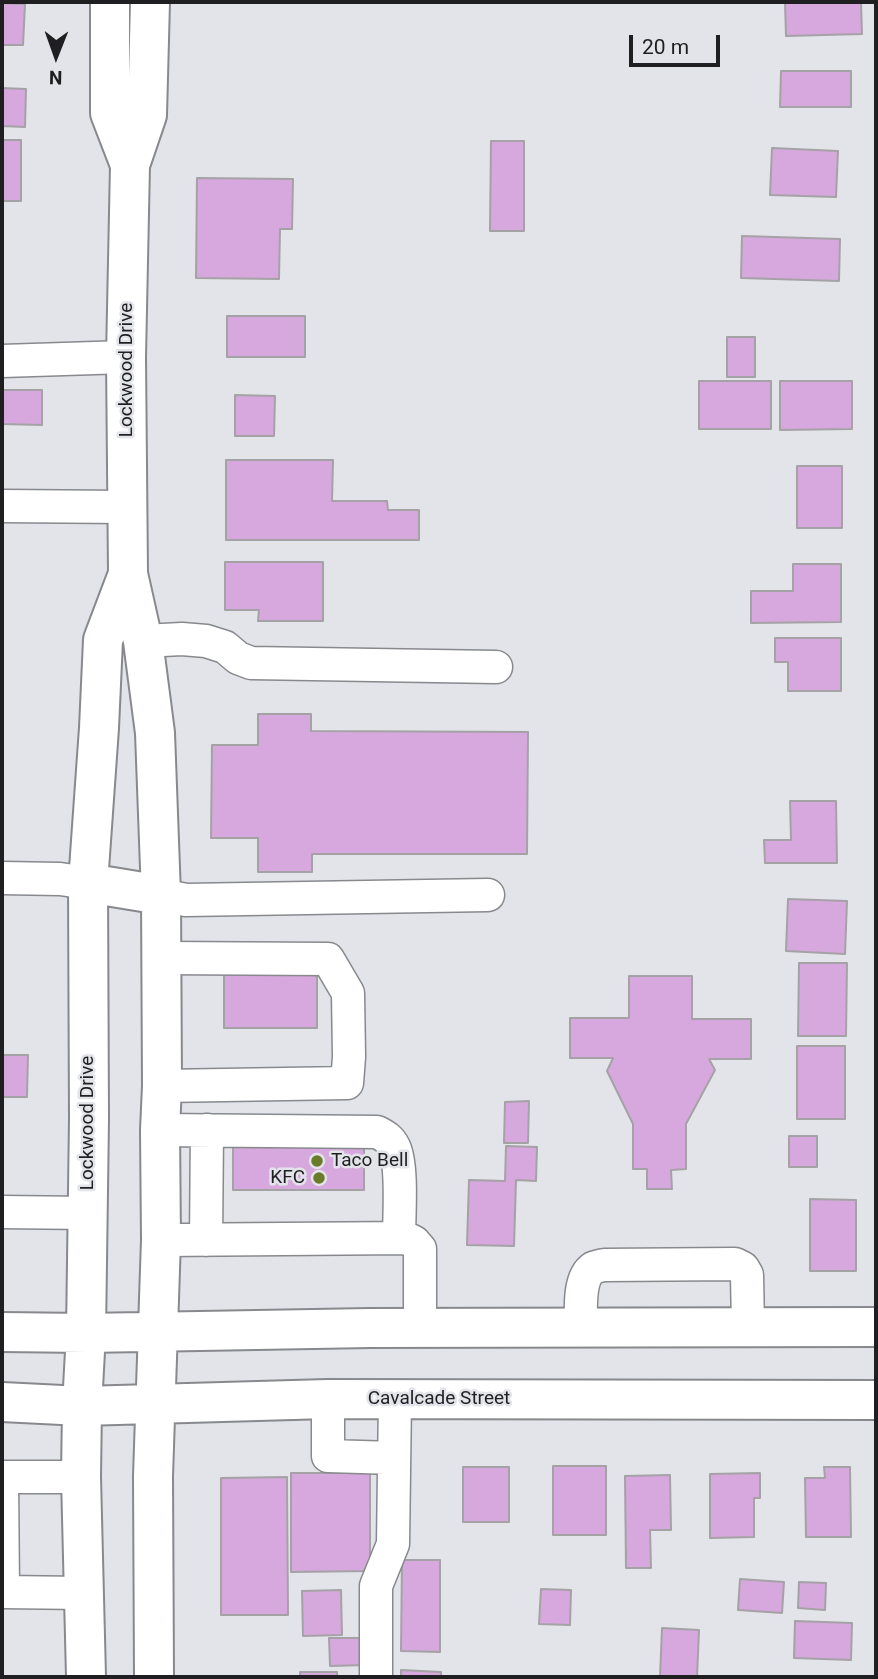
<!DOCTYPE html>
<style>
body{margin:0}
#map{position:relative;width:878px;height:1679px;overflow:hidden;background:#e2e4e9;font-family:Roboto,sans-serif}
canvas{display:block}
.frame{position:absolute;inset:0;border:4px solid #1f1f21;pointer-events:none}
.north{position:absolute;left:21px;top:21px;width:70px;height:70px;-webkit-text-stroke:5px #e2e4e9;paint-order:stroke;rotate:181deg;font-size:19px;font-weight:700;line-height:28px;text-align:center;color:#1f1f21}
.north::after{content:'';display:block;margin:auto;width:24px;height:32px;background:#1f1f21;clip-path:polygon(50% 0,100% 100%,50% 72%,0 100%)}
.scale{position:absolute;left:629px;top:35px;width:91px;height:32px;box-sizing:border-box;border:4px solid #1f1f21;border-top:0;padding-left:9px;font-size:21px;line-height:24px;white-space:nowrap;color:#1f1f21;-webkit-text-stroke:5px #e2e4e9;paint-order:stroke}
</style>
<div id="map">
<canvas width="878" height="1679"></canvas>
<div class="frame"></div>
<div class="north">N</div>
<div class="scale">20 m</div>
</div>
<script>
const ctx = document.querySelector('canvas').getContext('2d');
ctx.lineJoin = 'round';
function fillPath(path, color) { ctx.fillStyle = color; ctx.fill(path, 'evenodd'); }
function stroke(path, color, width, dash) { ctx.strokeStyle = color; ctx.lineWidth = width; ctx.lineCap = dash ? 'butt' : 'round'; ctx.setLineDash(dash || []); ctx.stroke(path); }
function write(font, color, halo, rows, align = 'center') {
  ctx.font = font + ' Roboto,sans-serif'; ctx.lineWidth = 5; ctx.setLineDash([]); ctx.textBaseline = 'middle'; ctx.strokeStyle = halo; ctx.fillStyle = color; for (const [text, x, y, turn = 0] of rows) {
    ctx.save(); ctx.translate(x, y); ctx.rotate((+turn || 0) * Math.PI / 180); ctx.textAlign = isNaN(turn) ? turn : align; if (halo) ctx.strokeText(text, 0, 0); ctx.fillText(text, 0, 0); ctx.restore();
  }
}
const building = new Path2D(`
 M785 2H861L862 34 786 36Z
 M2 3 25 4 23 45H2Z
 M781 71H851V107H780Z
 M2 88 26 89 25 127 2 126Z
 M2 140H21V201H2Z
 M491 141H524V231H490Z
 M772 148 838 151 836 197 770 195Z
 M197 178 293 179 292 229H280L279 279 196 278Z
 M742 236 840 239 839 281 741 278Z
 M227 316H305V357H227Z
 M727 337H755V377H727Z
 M699 381H771V429H699Z
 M780 381H852V429L780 430Z
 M2 390H42V425L2 424Z
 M235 395 275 396 274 436H235Z
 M226 460H333L332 501H387L388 510H419V540H226Z
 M797 466H842V528H797Z
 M225 562H323V621H258L259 610H225Z
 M793 564H841V622L751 623V591H793Z
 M775 638H841V691H788V662H775Z
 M258 714H311V731L528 732 527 854H312V872H258V838H211L212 745H258Z
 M790 801H836L837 863H765L764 840H791Z
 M788 899 847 901 845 954 786 951Z
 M799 963H847L846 1036H798Z
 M224 966 317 967V1028H224Z
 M629 976H692V1019H751V1059H709L715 1070 686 1124V1169L671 1170 672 1189H647V1169H633V1124L607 1071 613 1058H570V1018H629Z
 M797 1046H845V1119H797Z
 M2 1055H28L27 1097H2Z
 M529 1101 528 1143H504L505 1102Z
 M789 1136H817V1167H789Z
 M233 1141H364V1190H233Z
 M506 1146 537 1147 536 1181 516 1180 514 1246 467 1245 469 1180 505 1181Z
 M810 1199 856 1200V1271H810Z
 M553 1466H606V1535H553Z
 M463 1467H509V1522H463Z
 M824 1467H850L851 1537H806L805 1478H825Z
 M291 1473H370V1571L291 1572Z
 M760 1473V1498H754V1537L710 1538V1474Z
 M670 1475 671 1530H650L651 1568H626L625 1476Z
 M287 1477 288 1615H221V1478Z
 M402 1560H440V1652L401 1651Z
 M740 1579 784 1582 782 1613 738 1610Z
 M799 1582 826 1583 825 1610 798 1608Z
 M541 1589 571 1590 570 1625 539 1624Z
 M341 1590 342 1635 303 1636 302 1591Z
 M795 1621 852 1623 851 1660 794 1658Z
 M662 1628 699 1630 697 1677H660Z
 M329 1638H365V1665L330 1666Z
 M401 1670 441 1672V1677H401Z
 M300 1672H337V1677H300Z`);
fillPath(building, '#d7a8dd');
stroke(building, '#a5a2a6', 2);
const minor = new Path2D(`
 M2 361 126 357
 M2 506 127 507
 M143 641 182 639 206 641 225 647 238 658 251 663 496 667
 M2 878 60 879 88 883
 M161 895 186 900 488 895
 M162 958 328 959 348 993 349 1057 347 1083 162 1086
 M160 1130 377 1132C385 1136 390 1139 394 1147 403 1165 399 1216 399 1238
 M2 1212 88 1213
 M161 1240 406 1238 414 1242 420 1249V1328
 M206 1240 207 1130
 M581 1328C581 1312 578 1278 593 1268 595 1267 603 1265 604 1265L735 1264 743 1268 747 1275 748 1327
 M328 1399V1456L394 1458
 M81 1477H2L3 1592 84 1593
 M376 1677V1586L393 1544 395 1399`);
const major = new Path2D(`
 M110 2V113L130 165
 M150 2 147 115 130 165 126 357 128 574 143 641 155 733 161 895 162 1086 160 1130 161 1240 153 1476 154 1677
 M88 883 161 895
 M2 1332 86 1333 370 1328 876 1327
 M2 1402 82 1406 328 1399 876 1400
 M86 1677 81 1477 82 1406 86 1333 89 1119 88 883 99 728 103 640 128 574`);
stroke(minor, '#87898d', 35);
stroke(major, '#87898d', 42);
stroke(minor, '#fff', 32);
stroke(major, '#fff', 38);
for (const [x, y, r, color] of [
 [317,1161,7,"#6a7b2a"],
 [319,1178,7,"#6a7b2a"]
]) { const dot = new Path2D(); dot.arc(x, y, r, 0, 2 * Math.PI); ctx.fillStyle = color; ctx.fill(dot); stroke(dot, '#e2e4e9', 2.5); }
write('19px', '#1f1f21', '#e2e4e9', [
 ["Lockwood Drive",127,370,-90],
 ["Lockwood Drive",88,1123,-90],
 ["Cavalcade Street",439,1399]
]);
write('19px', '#1f1f21', '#e2e4e9', [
 ["Taco Bell",331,1161],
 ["KFC",305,1178,"right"]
], 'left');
</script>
